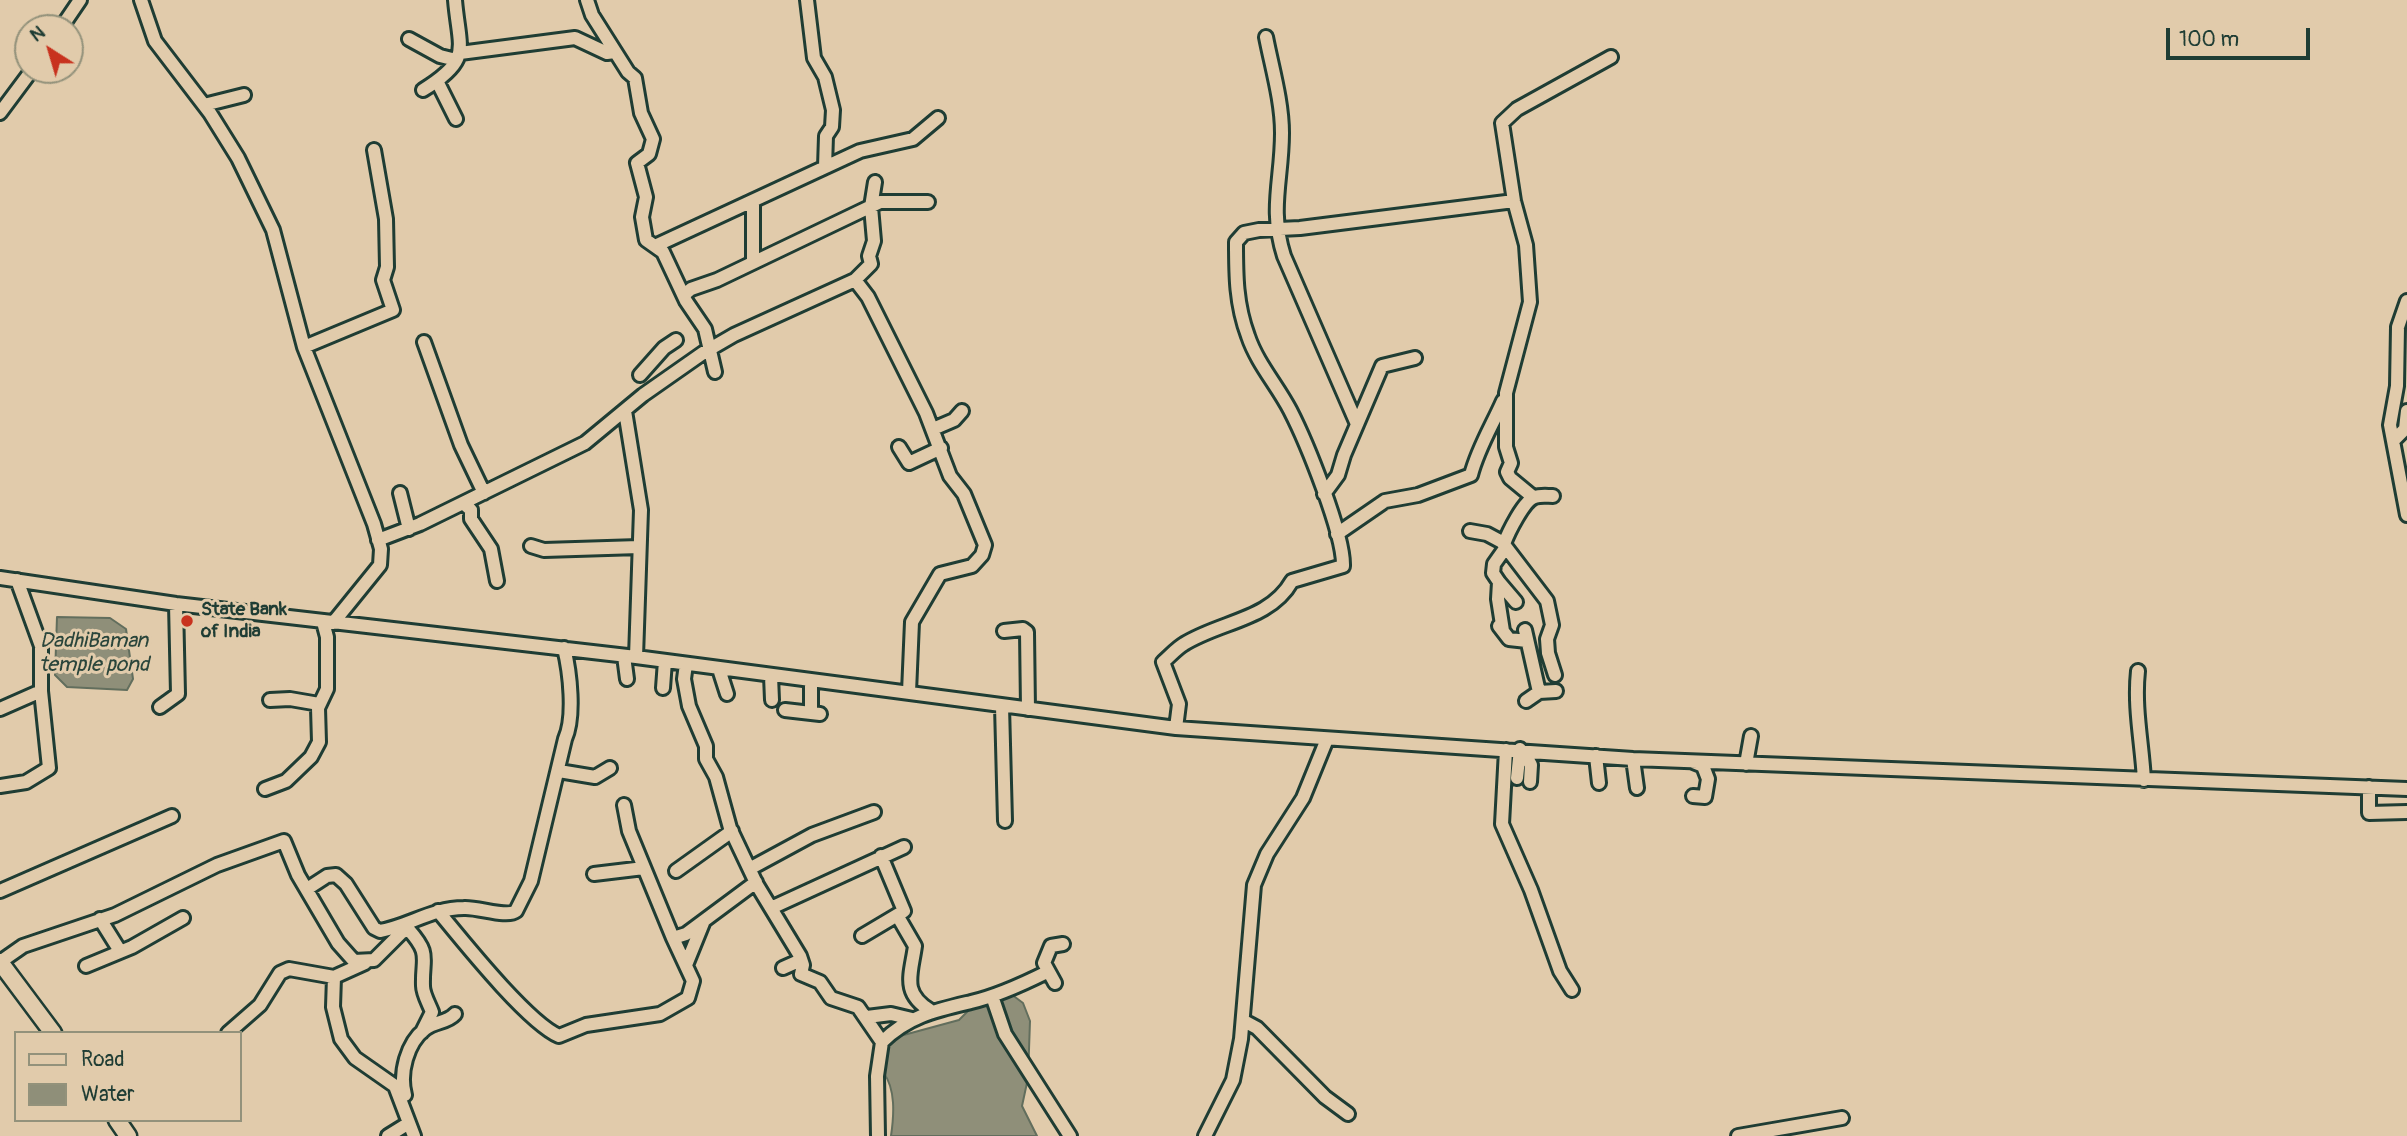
<!DOCTYPE html>
<style>
body{margin:0}
#map{position:relative;width:2407px;height:1136px;overflow:hidden;background:#e1cbab;font-family:Pangolin,sans-serif}
canvas{display:block}
.legend{position:absolute;left:14px;top:1031px;width:228px;height:91px;box-sizing:border-box;background:#e1cbab;border:2px solid #93927b;margin:0;padding:9px 12px;list-style:none;font-size:21px;color:#1f3d34}
.legend li{display:flex;align-items:center;gap:14px;height:35px}
.legend b{width:35px;border:2px solid #93927b}
.north{position:absolute;left:14px;top:14px;width:70px;height:70px;box-sizing:border-box;background:#e1cbab;border:2px solid #93927b;border-radius:50%;rotate:323deg;font-size:19px;font-weight:700;line-height:28px;text-align:center;color:#1f3d34}
.north::after{content:'';display:block;margin:auto;width:24px;height:32px;background:#c8321e;clip-path:polygon(50% 0,100% 100%,50% 72%,0 100%)}
.scale{position:absolute;left:2166px;top:28px;width:144px;height:32px;box-sizing:border-box;border:4px solid #1f3d34;border-top:0;padding-left:9px;font-size:21px;line-height:24px;white-space:nowrap;color:#1f3d34;-webkit-text-stroke:5px #e1cbab;paint-order:stroke}
</style>
<div id="map">
<canvas width="2407" height="1136"></canvas>
<ul class="legend">
<li><b style="height:9px;background:#e1cbab"></b>Road</li>
<li><b style="height:19px;background:#8f8f79"></b>Water</li>
</ul>
<div class="north">N</div>
<div class="scale">100 m</div>
</div>
<script>
const ctx = document.querySelector('canvas').getContext('2d');
ctx.lineJoin = 'round';
function fillPath(path, color) { ctx.fillStyle = color; ctx.fill(path, 'evenodd'); }
function stroke(path, color, width, dash) { ctx.strokeStyle = color; ctx.lineWidth = width; ctx.lineCap = dash ? 'butt' : 'round'; ctx.setLineDash(dash || []); ctx.stroke(path); }
function write(font, color, halo, rows, align = 'center') {
  ctx.font = font + ' Pangolin,sans-serif'; ctx.lineWidth = 6; ctx.setLineDash([]); ctx.textBaseline = 'middle'; ctx.strokeStyle = halo; ctx.fillStyle = color; for (const [text, x, y, turn = 0] of rows) {
    ctx.save(); ctx.translate(x, y); ctx.rotate((+turn || 0) * Math.PI / 180); ctx.textAlign = isNaN(turn) ? turn : align; if (halo) ctx.strokeText(text, 0, 0); ctx.fillText(text, 0, 0); ctx.restore();
  }
}
const water = new Path2D(`
 M57 617 110 618 126 629 133 679 127 690 67 687 55 675Z
 M1011 994 1023 1003 1030 1021 1028 1078 1022 1106 1037 1136H891C894 1115 896 1089 883 1072L888 1045 900 1036 959 1020 970 1009Z`);
fillPath(water, '#8f8f79');
stroke(water, '#626e5d', 2);
const minor = new Path2D(`
 M141 0 155 41 210 113 238 158 273 230 304 347 374 524 381 549 380 565 333 623
 M587 0 592 15 628 72 635 78 641 113 653 139 649 154 637 163 646 197 642 217 646 240 663 252 686 301 705 329 715 372
 M807 0 814 58 825 77 833 110 832 127 826 136 825 167
 M61 28 80 0
 M1266 37C1272 68 1282 101 1282 133 1282 180 1269 209 1284 256L1357 424
 M409 39 440 56 456 60
 M460 53 575 38 607 53 615 52
 M437 81 456 119
 M423 90C473 59 459 49 455 0
 M204 105 244 95
 M0 113 32 70
 M655 246 860 151 913 139 938 118
 M753 262V202
 M855 280 871 264 869 256 874 241 871 207 875 182
 M684 295 691 289 717 280 880 202H928
 M2407 301 2398 327 2397 386 2390 425 2407 515
 M424 342 461 445 484 493
 M304 347 393 310 383 280 387 267 386 219 374 150
 M640 375 664 348 676 340
 M625 411 641 510 636 657
 M933 429 954 420 962 411
 M2393 441 2405 429 2407 411
 M899 447 909 463 941 448
 M400 493 409 529
 M1324 494 1338 475 1344 455 1382 366 1415 358
 M1533 497 1510 478 1507 472 1511 463 1506 447V393L1530 302 1526 245 1514 201 1502 123 1517 109 1611 57
 M463 503 471 510V519L491 549 497 581
 M1470 531 1487 534 1502 542 1547 601 1552 625 1547 639 1548 653 1555 675
 M1337 534 1385 501 1418 495 1471 475C1478 448 1492 426 1503 401
 M378 540 420 524 585 443 643 395 703 353 734 335 855 280 868 297 926 413 950 476 964 494 985 545 982 555 972 566 940 574 912 622 909 692
 M1504 544C1508 533 1524 500 1535 497 1540 495 1547 496 1553 496
 M531 546 544 550 639 547
 M0 578 176 604 636 657 1176 728 1633 759 2407 789
 M1499 582 1516 602
 M1499 626 1509 639 1527 641
 M1525 630 1539 692
 M1004 631 1023 629 1027 632 1028 709
 M1503 631 1498 599 1499 582 1493 573 1494 564 1506 547
 M624 656 627 679
 M686 664 684 679 689 706 706 746V759L716 777 730 828 757 885 800 956 803 965 801 974 820 982 831 998 858 1007 882 1042 877 1076 878 1136
 M719 669 727 694
 M2138 671C2134 708 2142 743 2144 780
 M771 676 772 700
 M663 688 665 661
 M270 700 290 699 319 704
 M1526 701 1539 692 1556 691
 M1002 706 1005 821
 M160 707 178 694 176 604
 M0 709 41 691
 M785 710 820 714
 M811 713V681
 M1176 728 1179 704 1163 662C1170 656 1177 648 1184 644 1221 621 1270 620 1292 581L1343 566C1344 534 1306 441 1290 410 1277 385 1257 363 1248 336 1236 304 1236 275 1236 242L1244 233 1259 230 1300 228 1514 201
 M1506 750 1502 824 1531 890 1560 971 1572 990
 M1519 754 1526 756 1531 765 1530 782
 M1596 756 1599 783
 M1633 759 1637 788
 M1746 764 1751 736
 M559 771 595 777 610 768
 M1517 778 1520 749
 M0 786 26 782 49 768 41 691V646L17 580
 M2369 787V813L2407 812
 M265 789 286 781 311 757 319 742 318 708 327 689V637L323 622
 M1693 796 1705 797 1708 779 1703 766 1693 762
 M624 805 629 831 673 938 686 934 756 882
 M751 868 812 835 874 812
 M676 871 732 831
 M594 874 644 868
 M307 889 327 876 336 875 346 884 374 928 380 931C409 926 432 908 464 908 478 907 507 918 516 911L531 881 565 739C575 717 570 672 564 648
 M0 891 172 816
 M771 908 904 847
 M438 911C462 940 527 1022 559 1036L586 1025 660 1014 688 998 693 981 673 938
 M897 915 915 946C911 975 901 993 931 1011
 M100 919 120 951
 M862 936 904 911 881 856
 M0 962 23 946 115 915 217 865 284 841 298 875 338 943 354 961 374 960 402 932 409 930C431 955 422 957 423 986 423 994 429 1004 432 1012L422 1032
 M686 965 703 923
 M86 966 132 947 183 918
 M783 968 801 960
 M334 977 333 1007 341 1039 355 1058 395 1086 414 1136
 M1055 983 1044 963 1051 946 1063 944
 M992 996 1005 1034 1070 1136
 M867 1017 891 1014 912 1019
 M1244 1021 1257 1028 1325 1097 1348 1114
 M228 1033 260 1005 280 973 289 969 334 977 365 963
 M882 1042C908 1016 937 1010 971 1002 997 996 1023 984 1047 972
 M405 1095C399 1073 407 1043 425 1029 435 1021 447 1023 455 1014
 M388 1136 409 1123
 M1205 1136 1233 1080 1241 1039 1254 885 1267 854 1303 798 1327 739
 M1738 1136 1842 1118`);
const major = new Path2D(`
 M0 962 53 1033
 M117 1120 128 1136`);
stroke(minor, '#1f3d34', 18);
stroke(major, '#1f3d34', 21);
stroke(minor, '#e1cbab', 12);
stroke(major, '#e1cbab', 16);
for (const [x, y, r, color] of [
 [187,621,7,"#c8321e"]
]) { const dot = new Path2D(); dot.arc(x, y, r, 0, 2 * Math.PI); ctx.fillStyle = color; ctx.fill(dot); stroke(dot, '#e1cbab', 2.5); }
write('bold 19px', '#1f3d34', '#e1cbab', [
 ["State Bank",201,610],
 ["of India",201,632]
], 'left');
write('italic 21px', '#2a453b', '#e1cbab', [
 ["DadhiBaman",94,642],
 ["temple pond",94,666]
]);
</script>
